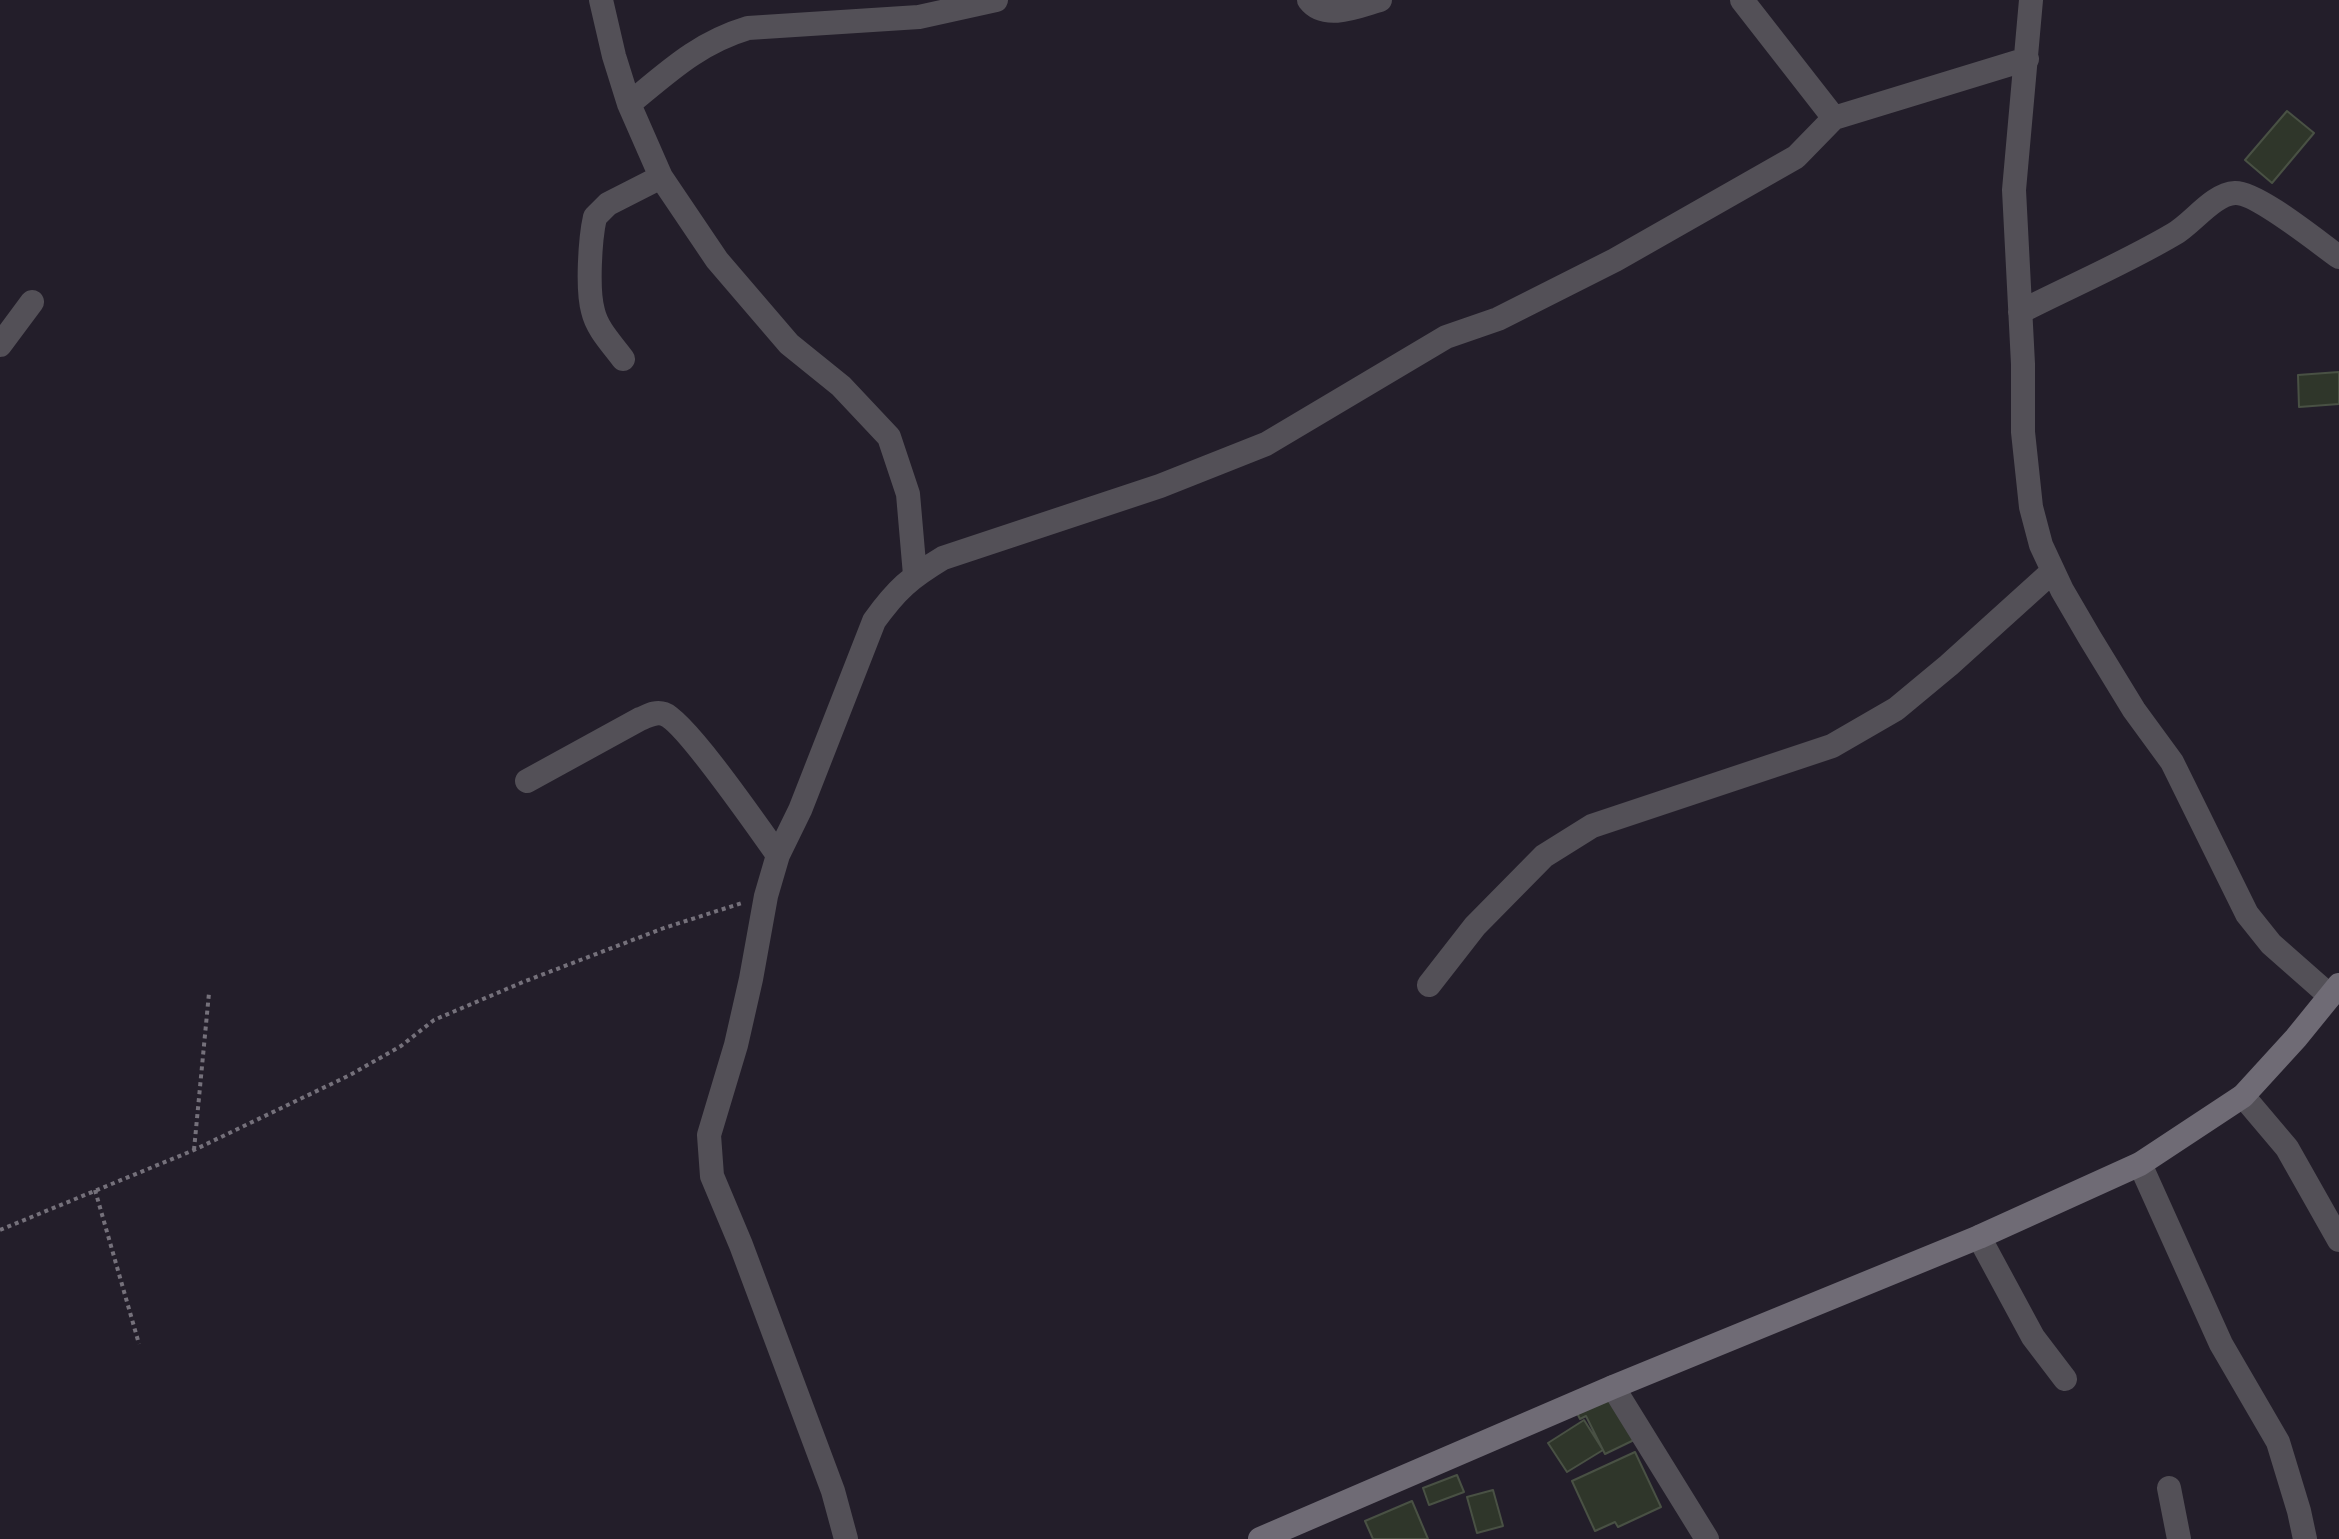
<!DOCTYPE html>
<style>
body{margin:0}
canvas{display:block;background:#231e2a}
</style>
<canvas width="2339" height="1539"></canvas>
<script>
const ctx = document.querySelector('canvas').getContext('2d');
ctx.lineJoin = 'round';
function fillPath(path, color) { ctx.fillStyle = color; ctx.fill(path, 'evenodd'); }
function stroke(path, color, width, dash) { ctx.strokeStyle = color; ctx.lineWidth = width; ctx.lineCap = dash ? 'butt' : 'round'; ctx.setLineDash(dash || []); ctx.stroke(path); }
const building = new Path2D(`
 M2287 111 2314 133 2272 183 2245 160Z
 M2339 372V404L2299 407 2298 375Z
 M1612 1396 1634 1440 1605 1454 1586 1416 1580 1419 1577 1413Z
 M1584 1420 1603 1450 1567 1472 1548 1443Z
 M1635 1452 1661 1507 1618 1527 1615 1522 1595 1531 1572 1481Z
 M1457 1475 1464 1492 1429 1505 1423 1488Z
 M1493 1490 1503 1526 1477 1533 1467 1497Z
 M1412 1501 1428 1539H1373L1365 1521Z`);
fillPath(building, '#2f362a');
stroke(building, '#495144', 2);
stroke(new Path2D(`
 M194 1150 209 993
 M95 1190 139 1344
 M0 1230 194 1150 350 1075 401 1046 434 1020 523 982 664 928 742 903`), '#75717b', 4, [4, 4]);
stroke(new Path2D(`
 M601 0 614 56 629 104 661 177 717 260 789 344 841 386 889 437 908 494 915 575
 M1309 0C1325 21 1359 6 1380 0
 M1742 0 1834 118
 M2031 0 2014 190 2023 364V432L2031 507 2041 545 2062 590 2090 638 2134 710 2172 762 2247 914 2271 944 2330 996
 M629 104C668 72 698 43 748 28L919 17 996 0
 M2020 312C2071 286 2125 263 2174 234 2193 223 2213 194 2235 193 2257 192 2319 243 2339 257
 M0 345 32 302
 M623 359C612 344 597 329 593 311 587 290 590 239 595 217L608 204 661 177
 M527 781 640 719C648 716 655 711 664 714 685 721 760 830 778 855
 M1429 985 1475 926 1544 856 1592 826 1832 746 1896 709 1949 665 2053 571
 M2243 1096 2287 1148 2339 1240
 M2140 1164 2221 1344 2278 1442 2299 1511 2305 1539
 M1979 1237 2033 1337 2065 1379
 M1613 1387 1707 1539
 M2169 1488 2179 1539
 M846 1539 833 1491 741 1245 712 1176 709 1135 736 1045 751 979 766 896 778 855 800 810 874 621C897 589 910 578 943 558L1160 486 1266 444 1446 337 1498 319 1615 260 1796 157 1834 118 2027 59`), '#535057', 24);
stroke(new Path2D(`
 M1260 1539 1613 1387 1979 1237 2140 1164 2243 1096 2296 1038 2339 985`), '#6f6b75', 24);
</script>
